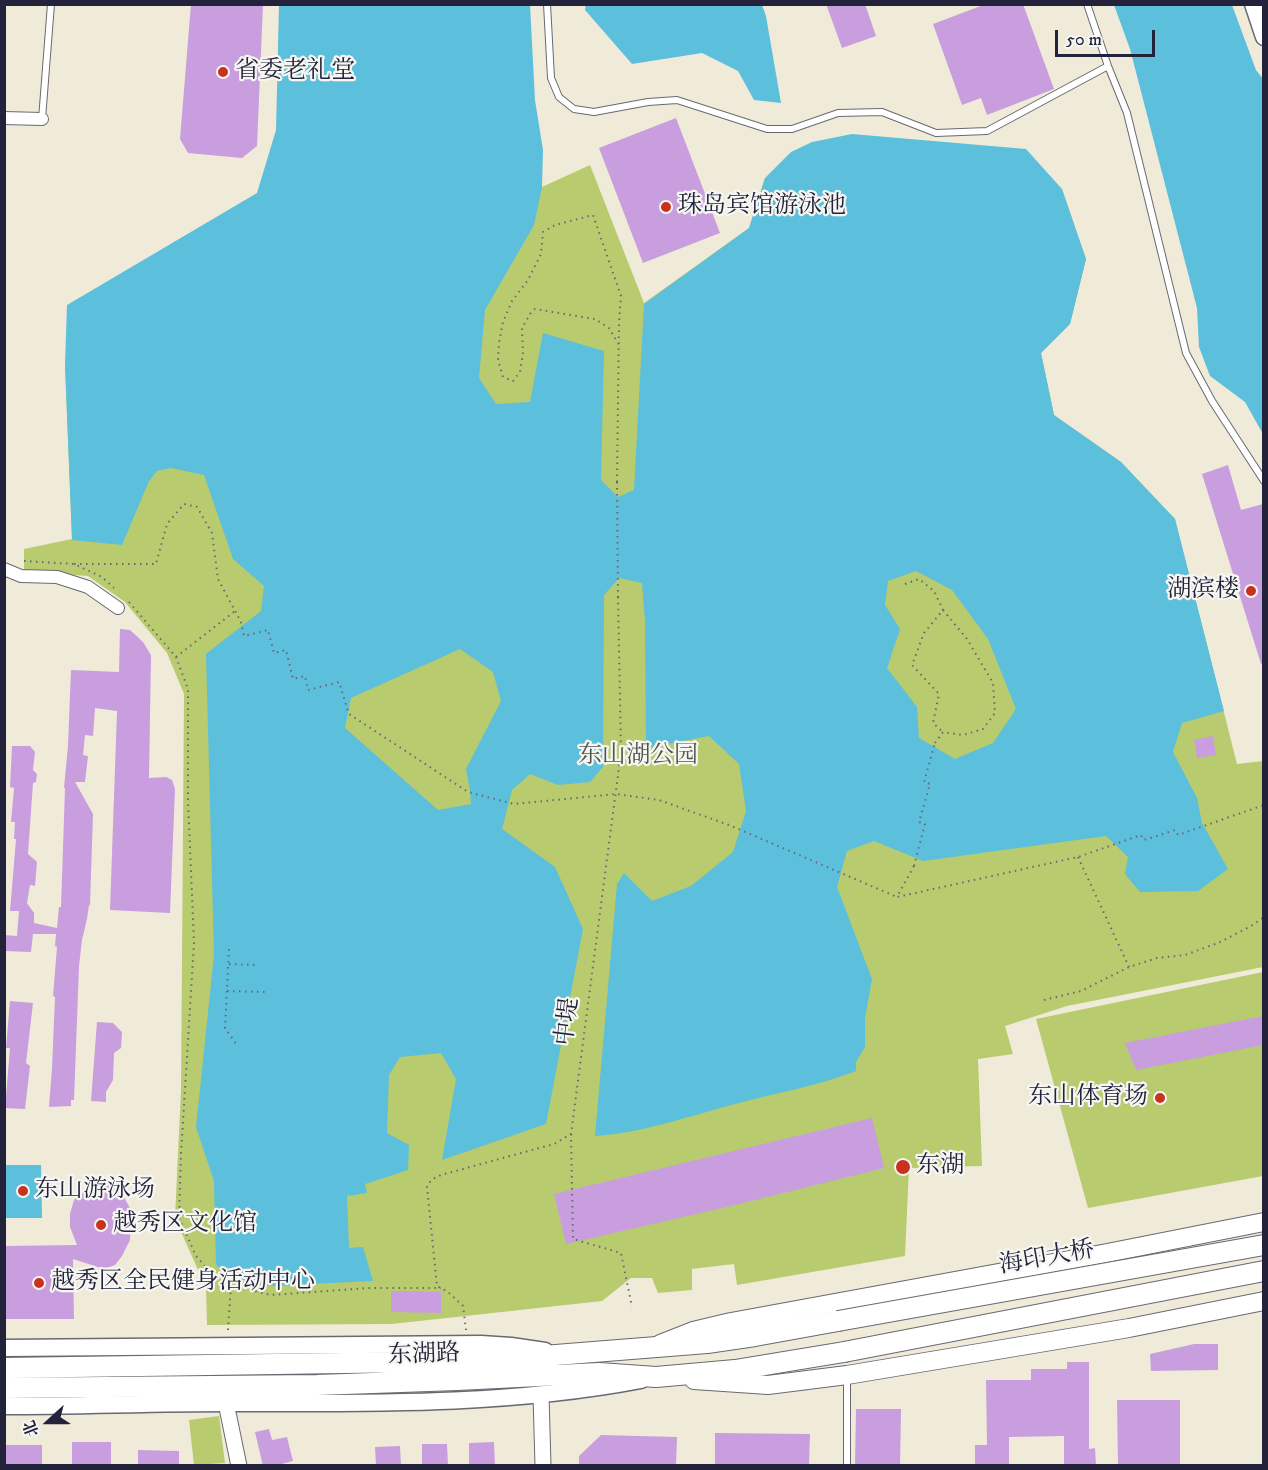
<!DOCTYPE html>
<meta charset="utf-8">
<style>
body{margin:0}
#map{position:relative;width:1268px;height:1470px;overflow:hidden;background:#f0ebd9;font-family:"IM FELL DW Pica","Noto Serif SC",serif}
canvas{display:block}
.frame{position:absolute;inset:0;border:6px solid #22223b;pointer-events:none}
.north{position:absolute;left:18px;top:1392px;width:60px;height:60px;-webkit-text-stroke:4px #f6f6f2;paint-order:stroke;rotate:249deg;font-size:16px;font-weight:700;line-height:24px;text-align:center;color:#22223b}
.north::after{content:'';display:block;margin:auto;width:21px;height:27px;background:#22223b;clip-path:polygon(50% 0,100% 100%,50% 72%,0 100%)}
.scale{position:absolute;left:1055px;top:30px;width:100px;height:27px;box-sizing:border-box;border:3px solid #22223b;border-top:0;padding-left:8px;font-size:18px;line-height:21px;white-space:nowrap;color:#22223b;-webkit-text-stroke:4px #f6f6f2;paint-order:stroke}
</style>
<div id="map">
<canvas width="1268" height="1470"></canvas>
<div class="frame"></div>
<div class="north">北</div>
<div class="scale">50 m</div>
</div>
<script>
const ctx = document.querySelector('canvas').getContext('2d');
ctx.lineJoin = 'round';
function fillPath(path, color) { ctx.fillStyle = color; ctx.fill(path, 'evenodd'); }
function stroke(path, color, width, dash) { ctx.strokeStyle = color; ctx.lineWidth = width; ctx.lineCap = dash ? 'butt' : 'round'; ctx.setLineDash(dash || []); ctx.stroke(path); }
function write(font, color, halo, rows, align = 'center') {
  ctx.font = font + ' "IM FELL DW Pica","Noto Serif SC",serif'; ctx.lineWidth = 4.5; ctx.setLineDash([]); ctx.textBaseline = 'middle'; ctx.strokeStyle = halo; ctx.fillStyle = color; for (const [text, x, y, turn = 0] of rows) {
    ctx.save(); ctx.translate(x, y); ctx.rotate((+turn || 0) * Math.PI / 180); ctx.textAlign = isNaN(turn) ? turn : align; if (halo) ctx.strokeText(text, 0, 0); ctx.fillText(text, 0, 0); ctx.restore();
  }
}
fillPath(new Path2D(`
 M590 165 644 303 749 228 765 178 1062 189 1086 259 1070 324 1041 353 1054 415 1121 462 1175 519 1237 764 1263 761V967L1067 1006 1005 1026 1013 1054 978 1059 982 1166 909 1168 905 1256 737 1285 734 1264 692 1269V1290L658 1293 652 1278H631L602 1301 392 1324 207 1325 206 1288 175 1218 181 1091 184 694 167 653 125 602 88 576 24 571V549L72 539 65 365 542 187Z
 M1263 972V1176L1088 1208 1036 1019Z
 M219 1416 225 1463 194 1465 189 1420Z`), '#b8cb6e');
fillPath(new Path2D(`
 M586 4 762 5 766 16 781 103 754 100 738 71 702 53 632 64 585 10Z
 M279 5H530L535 100 543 150 542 187 534 225 485 310 479 378 496 404 530 402 543 333 604 351 601 480 618 497 634 490 644 304 749 228 765 178 791 152 812 142 852 134 1026 149 1062 189 1086 259 1070 324 1041 353 1054 415 1121 462 1175 519 1224 711 1182 723 1173 752 1197 798 1202 823 1228 869 1198 891 1140 892 1125 874 1128 857 1106 836 923 861 874 841 847 851 837 887 872 979 865 1018V1047L856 1062V1071C817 1086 776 1093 735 1104 689 1116 643 1133 595 1136L617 884 624 873 652 901 691 886 733 852 746 811 739 764 709 736 646 748 645 621 642 583 619 578 604 595 603 767 590 782 558 785 530 774 512 790 502 829 555 867 583 929 546 1124 442 1160 456 1079 441 1053 400 1057 389 1075 387 1133 409 1145 408 1170 365 1184 367 1193 347 1196 349 1248 363 1247 373 1281 270 1286 225 1276 216 1264 214 1181 196 1127 214 955 206 654 261 611 264 586 233 559 204 475 171 468 157 471 149 481 122 545 72 540 65 365 67 305 257 193 276 130ZM916 571 952 590 988 639 1016 709 993 743 955 759 919 738 917 707 887 668 900 629 885 605 888 581ZM460 649 493 672 501 701 466 769 470 791 471 804 438 810 345 728 351 698Z
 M1114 5H1232L1256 70 1263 79V434L1245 402 1210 376 1199 347 1197 308 1130 49Z
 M5 1165H41L42 1218H5Z`), '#5cbfdb');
fillPath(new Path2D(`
 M191 4H263L257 146 242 158 188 153 180 139Z
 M826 4H865L876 36 842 48Z
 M986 4H1023L1054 89 987 115 981 98 962 105 933 24Z
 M676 118 720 233 643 263 599 148Z
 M1228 465 1241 510 1263 504V663L1261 664 1202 474Z
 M120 629 130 630 143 642 151 655 149 778 166 777 172 780 175 789 170 913 110 910 117 711 95 708 93 736 85 735 83 755 88 756 85 782H75L93 814 90 905H89L87 919 82 940 79 966 74 1100H71V1106L49 1107 52 1068 55 997 53 996 57 947 55 946 56 934H33L31 952 4 951V935L17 936 19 911H10L16 839H14L15 822H11L14 788 10 787 12 746H30L35 752 33 770 37 774 36 782 33 783 28 854 37 862 35 886 30 885 27 903 34 913V923L57 928 59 907H61L65 788H64L68 746 71 670 119 672Z
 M1213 736 1216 755 1197 758 1194 740Z
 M10 1001 33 1003 26 1063 30 1066 25 1109 5 1108 10 1048H6Z
 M1263 1016V1045L1136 1070 1125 1043Z
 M97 1022 113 1023 122 1032 121 1048 114 1053 113 1080 106 1092V1102L91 1101Z
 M872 1118 884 1168 731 1206 566 1244 554 1194Z
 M95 1181H105L114 1185 122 1194 130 1208 131 1224 130 1240 122 1256 115 1265 104 1269 73 1259 74 1319H4V1246L77 1245 70 1227V1214L74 1200 84 1189Z
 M391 1291 441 1292V1313L391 1312Z
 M1194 1344H1218V1370L1151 1371 1150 1354Z
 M1067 1362H1089V1449L1095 1448 1096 1466H1064V1436L1009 1437V1466H975V1445H987L986 1380H1031V1369H1067Z
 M1117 1400H1180V1466H1118Z
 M856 1409H901L900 1466H855Z
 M269 1429 272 1440 287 1437 293 1461 274 1466H263L255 1432Z
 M715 1433 810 1434 809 1466H715Z
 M601 1435 677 1437 676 1466H579V1456Z
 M72 1442H111V1466H72Z
 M494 1442 495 1466H469V1443Z
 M422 1444H447L448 1466H422Z
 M4 1445H42V1466H4Z
 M400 1446 401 1466H376L375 1447Z
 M138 1450 179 1451V1466H138Z`), '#c89ede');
const service = new Path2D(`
 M547 4 551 78 559 97 574 109 594 112 648 102 677 100 767 129H792L838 113 882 112 936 133 987 131 1108 66
 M1087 4 1108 66 1127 113 1186 353 1212 401 1264 481
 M42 119 51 4
 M847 1376V1466`);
const minor = new Path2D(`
 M4 118 42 119
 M4 569 21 576 57 577 88 587 118 608`);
const tertiary = new Path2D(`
 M541 1395 543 1466
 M226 1403 239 1466`);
const secondary = new Path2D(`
 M1253 4 1264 37
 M4 1348 481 1344 511 1346 545 1351
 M4 1406C79 1406 153 1403 228 1403 366 1403 505 1406 641 1380`);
const primary = new Path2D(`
 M660 1344 693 1331 731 1322 1102 1254 1264 1222
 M694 1380 768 1385 847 1375 1129 1328 1264 1301`);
const trunk = new Path2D(`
 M4 1368 480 1361 707 1343 755 1336 838 1321
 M4 1388 317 1385 457 1380 599 1373 656 1377 735 1370 844 1352`);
stroke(service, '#6a6872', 8);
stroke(minor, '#6a6872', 14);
stroke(tertiary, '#6a6872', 17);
stroke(secondary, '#6a6872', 19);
stroke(primary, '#6a6872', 20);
stroke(trunk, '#6a6872', 22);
stroke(new Path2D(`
 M617 482 619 323 621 296 593 215 555 225 543 232 541 254 528 280 512 301 503 322 499 343 498 360 503 377 513 381 520 372 523 353 522 328 530 314 535 309 595 319 609 328 619 345
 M24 561 74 564 102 577 114 588
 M74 564H156L167 524 184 504 197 507 212 533 218 579 241 622 244 636 268 630 274 653 286 650 293 679 305 676 308 690 339 682 349 714 468 792 514 804 616 794 659 800 729 825 897 897
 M905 584 919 579 934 591 943 610
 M129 602 176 657 188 689V800L194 943 181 1154 179 1218 196 1256 220 1283 271 1295 368 1288H441
 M176 657 235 611
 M935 743 943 732 963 735 983 729 995 713 993 683 967 639 943 610 924 633 912 665 939 694 933 723 943 732
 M1078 857 1129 967
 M914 866 897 897 1078 857 1141 835 1144 840 1175 830 1178 835 1264 805
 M229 949 225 1028 237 1045
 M229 964 258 965
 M227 991 267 992
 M1044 1000 1081 991 1129 967 1157 958 1185 955 1218 943 1251 926 1264 917
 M571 1134 573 1239 621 1253 632 1307
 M228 1330 231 1285
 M466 1330 463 1306 448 1292 437 1286 427 1187 431 1180 441 1175 554 1144 571 1134 621 752 618 597`), '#6a6872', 2, [1.5, 4.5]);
stroke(service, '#fff', 6);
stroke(minor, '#fff', 12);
stroke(tertiary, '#fff', 15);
stroke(secondary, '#fff', 16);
stroke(primary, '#fff', 18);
stroke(trunk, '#fff', 20);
const trunkBridge = new Path2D(`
 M838 1321 1264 1245
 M844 1352 1264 1271`);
stroke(trunkBridge, '#6a6872', 22, []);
stroke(new Path2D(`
 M617 482 618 597
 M914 866 925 824 919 822 930 784 924 782 935 743`), '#6a6872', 2, [1.5, 4.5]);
stroke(trunkBridge, '#fff', 20);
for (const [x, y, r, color] of [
 [223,72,6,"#c8321e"],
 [666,207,6,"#c8321e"],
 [1251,591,6,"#c8321e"],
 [1160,1098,6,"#c8321e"],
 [903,1167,8,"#c8321e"],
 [23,1191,6,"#c8321e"],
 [101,1225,6,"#c8321e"],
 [39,1283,6,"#c8321e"]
]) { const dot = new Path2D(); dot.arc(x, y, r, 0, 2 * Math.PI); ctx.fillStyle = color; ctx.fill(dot); stroke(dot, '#f6f6f2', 2); }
write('24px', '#22223b', '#f6f6f2', [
 ["省委老礼堂",235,72],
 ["珠岛宾馆游泳池",678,207],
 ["湖滨楼",1239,591,"right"],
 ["东山体育场",1148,1098,"right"],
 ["东湖",916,1167],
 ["东山游泳场",35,1191],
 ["越秀区文化馆",113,1225],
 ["越秀区全民健身活动中心",51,1283]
], 'left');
write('24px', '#4f554a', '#f6f6f2', [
 ["东山湖公园",638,757]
]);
write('24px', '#22223b', '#f6f6f2', [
 ["中堤",569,1022,-83],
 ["海印大桥",1047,1259,-10],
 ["东湖路",424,1356,-2]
]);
</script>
